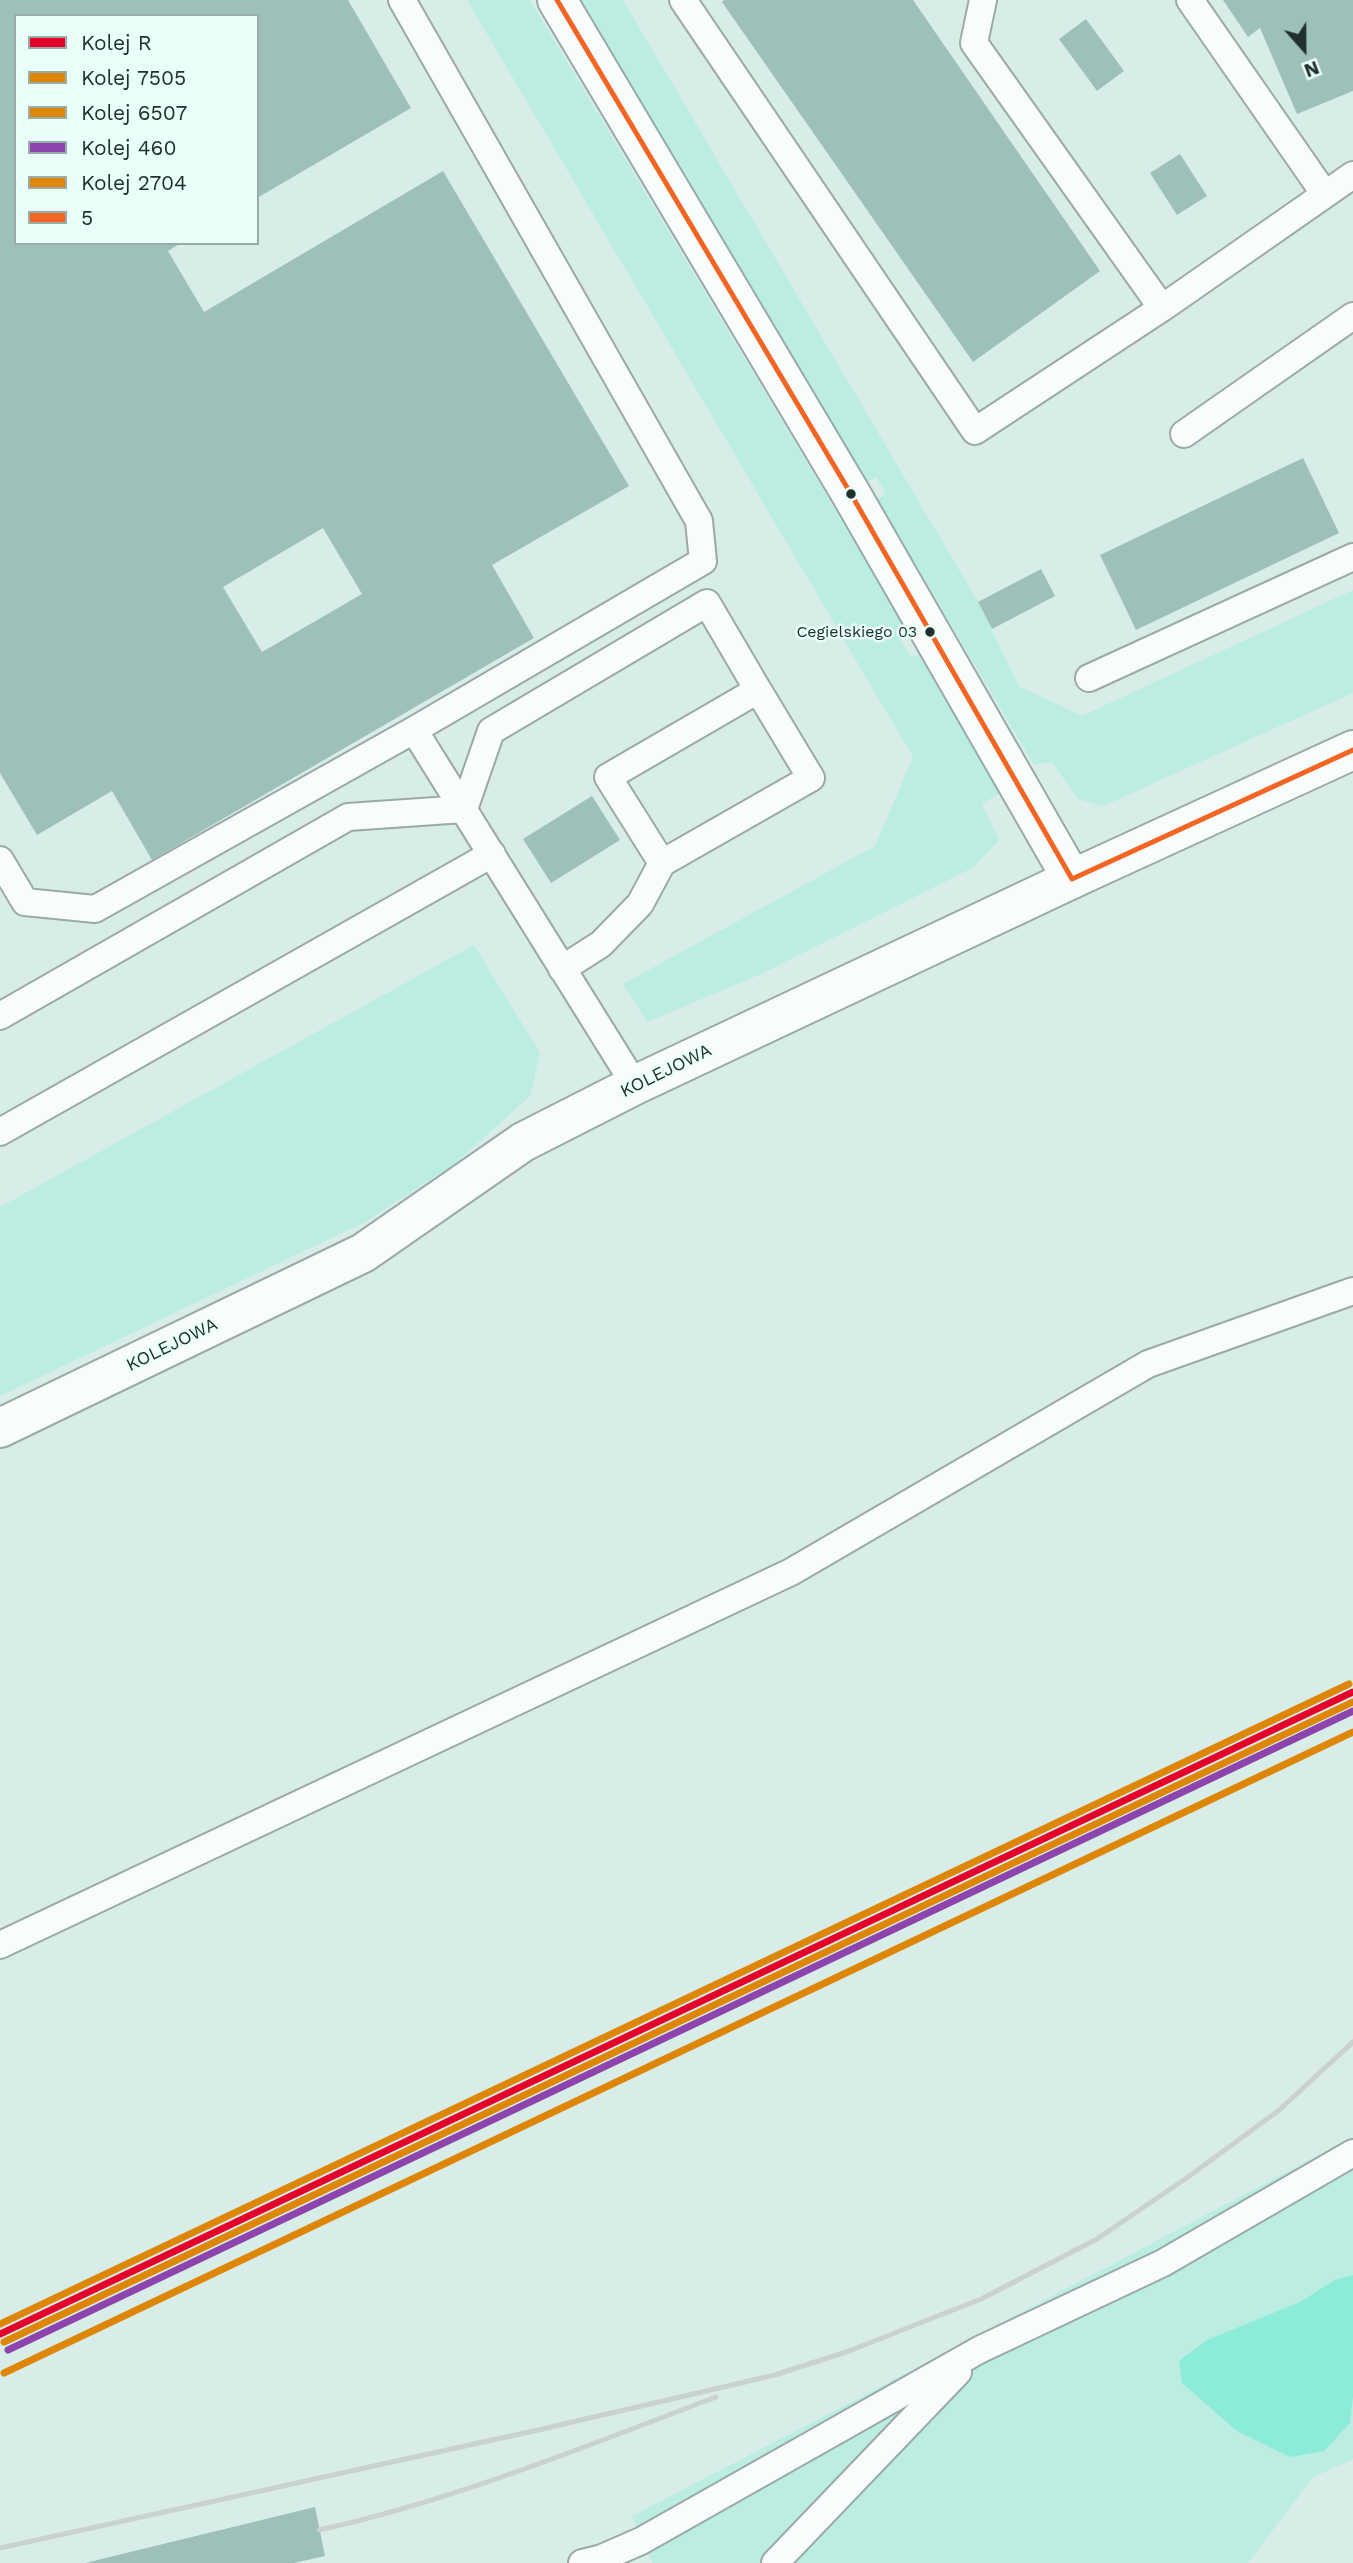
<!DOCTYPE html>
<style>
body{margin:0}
#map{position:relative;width:1353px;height:2563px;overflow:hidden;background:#d8ede8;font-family:"Work Sans",sans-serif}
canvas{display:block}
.legend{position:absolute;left:14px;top:14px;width:245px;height:231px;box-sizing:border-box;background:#e9fffa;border:2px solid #99aca8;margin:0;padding:9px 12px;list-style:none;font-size:21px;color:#22302d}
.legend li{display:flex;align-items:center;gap:14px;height:35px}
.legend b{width:35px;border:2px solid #99aca8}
.north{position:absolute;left:1269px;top:14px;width:70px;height:70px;-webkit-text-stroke:5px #e9fffa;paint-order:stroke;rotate:159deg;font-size:19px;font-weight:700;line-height:28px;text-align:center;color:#22302d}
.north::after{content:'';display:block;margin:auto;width:24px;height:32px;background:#22302d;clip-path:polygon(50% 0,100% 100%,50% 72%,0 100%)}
</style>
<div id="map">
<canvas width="1353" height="2563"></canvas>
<ul class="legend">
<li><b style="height:9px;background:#e4002b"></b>Kolej R</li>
<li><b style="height:9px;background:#de8607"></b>Kolej 7505</li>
<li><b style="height:9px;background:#de8607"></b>Kolej 6507</li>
<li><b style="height:9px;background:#8e44ad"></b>Kolej 460</li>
<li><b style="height:9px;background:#de8607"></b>Kolej 2704</li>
<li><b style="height:9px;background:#f26522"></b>5</li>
</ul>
<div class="north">N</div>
</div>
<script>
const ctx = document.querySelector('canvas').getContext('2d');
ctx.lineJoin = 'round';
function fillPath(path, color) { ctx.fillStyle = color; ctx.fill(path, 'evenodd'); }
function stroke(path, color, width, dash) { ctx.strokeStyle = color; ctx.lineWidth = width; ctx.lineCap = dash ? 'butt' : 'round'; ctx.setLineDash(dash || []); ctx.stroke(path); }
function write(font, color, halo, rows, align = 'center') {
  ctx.font = font + ' "Work Sans",sans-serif'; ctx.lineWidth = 5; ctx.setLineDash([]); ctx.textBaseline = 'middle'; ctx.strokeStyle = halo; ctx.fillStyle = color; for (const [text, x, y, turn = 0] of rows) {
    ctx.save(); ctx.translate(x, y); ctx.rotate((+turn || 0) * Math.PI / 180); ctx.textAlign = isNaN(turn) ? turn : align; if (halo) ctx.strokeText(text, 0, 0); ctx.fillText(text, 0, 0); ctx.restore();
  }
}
fillPath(new Path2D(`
 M467 0H530L910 635 901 641 911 658 921 653 1000 793 982 804 999 840 972 868 761 974 647 1022 623 984 875 846 913 757Z
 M581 0H623L978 602 1019 686 1082 716 1353 590V693L1103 806 1078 799 1052 762 1034 765 877 499 886 494 876 477 867 482Z
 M474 945 540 1053 530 1096 453 1165 363 1223 0 1396V1207Z
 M1353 2137V2459L1313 2477 1248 2563H652L632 2516 869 2393Z`), '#bbede2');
fillPath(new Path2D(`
 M1353 2275V2396L1350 2423 1324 2451 1290 2457 1237 2431 1182 2383 1179 2361 1207 2340 1300 2302 1335 2280Z`), '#8debda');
fillPath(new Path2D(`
 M0 0H348L411 108 257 198V16H16V243H181L168 251 204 312 443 171 629 486 492 565 534 638 152 860 112 791 37 835 0 773ZM323 528 362 594 262 652 223 587Z
 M724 0H913L1100 271 973 362 722 2Z
 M1223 0H1353V91L1297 114 1260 28 1248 37Z
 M1086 19 1124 71 1097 91 1059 39Z
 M1180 154 1207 196 1177 215 1150 173Z
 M1303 458 1339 533 1136 630 1100 555Z
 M1041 569 1055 596 992 629 978 602Z
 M592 796 620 840 551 883 523 839Z
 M315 2507 325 2556 294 2563H85Z`), '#9ec0ba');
const service = new Path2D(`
 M683 0 975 431 1162 308 1353 175
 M983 0 974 43 1162 308
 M1190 0 1324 193
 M1184 434 1353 316
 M1089 678 1353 557
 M414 730 635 1085
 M0 860 25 902 95 909 414 730 703 561 699 521 402 0
 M562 969 601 944 640 904 662 863 811 778 758 690 608 777 662 863
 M0 1016 348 817 464 809 491 731 707 603 758 690
 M0 1132 492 854
 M0 1945 791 1572 1148 1364 1353 1291
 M582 2563 602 2558 641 2541 979 2350 1163 2263 1353 2153
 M775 2563 958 2372`);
const minor = new Path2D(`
 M0 1428 363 1253 523 1142 635 1085 1072 879`);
const tertiary = new Path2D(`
 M557 0 851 494 1072 879 1353 750`);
stroke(service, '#9aaaa7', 30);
stroke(minor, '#9aaaa7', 42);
stroke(tertiary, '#9aaaa7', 42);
stroke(service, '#f9fcfc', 26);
stroke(minor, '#f9fcfc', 38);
stroke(tertiary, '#f9fcfc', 38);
stroke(new Path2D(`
 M319 2530C455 2500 586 2446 716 2397
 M0 2548 538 2430 775 2375 849 2351 981 2299 1097 2239 1188 2177 1278 2111 1353 2042`), '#cad1cf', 5);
stroke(new Path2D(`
 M557 0 851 494 1072 879
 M1072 879 1353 750`), '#f26522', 5);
stroke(new Path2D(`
 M0 2334 1353 1692`), '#e4002b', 7);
stroke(new Path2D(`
 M4 2342 1353 1702`), '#de8607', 7);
stroke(new Path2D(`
 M0 2324 1349 1684`), '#de8607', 7);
stroke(new Path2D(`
 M8 2350 1353 1711`), '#8e44ad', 7);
stroke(new Path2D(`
 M4 2373 1353 1732`), '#de8607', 7);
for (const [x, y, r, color] of [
 [851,494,6,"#22302d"],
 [930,632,6,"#22302d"]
]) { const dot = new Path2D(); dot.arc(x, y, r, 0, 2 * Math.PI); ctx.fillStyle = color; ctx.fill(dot); stroke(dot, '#e9fffa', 2.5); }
write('16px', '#22302d', '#e9fffa', [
 ["Cegielskiego 03",917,632]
], 'right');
write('18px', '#22302d', '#e9fffa', [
 ["KOLEJOWA",666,1071,-26],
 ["KOLEJOWA",172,1345,-26]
]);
</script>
